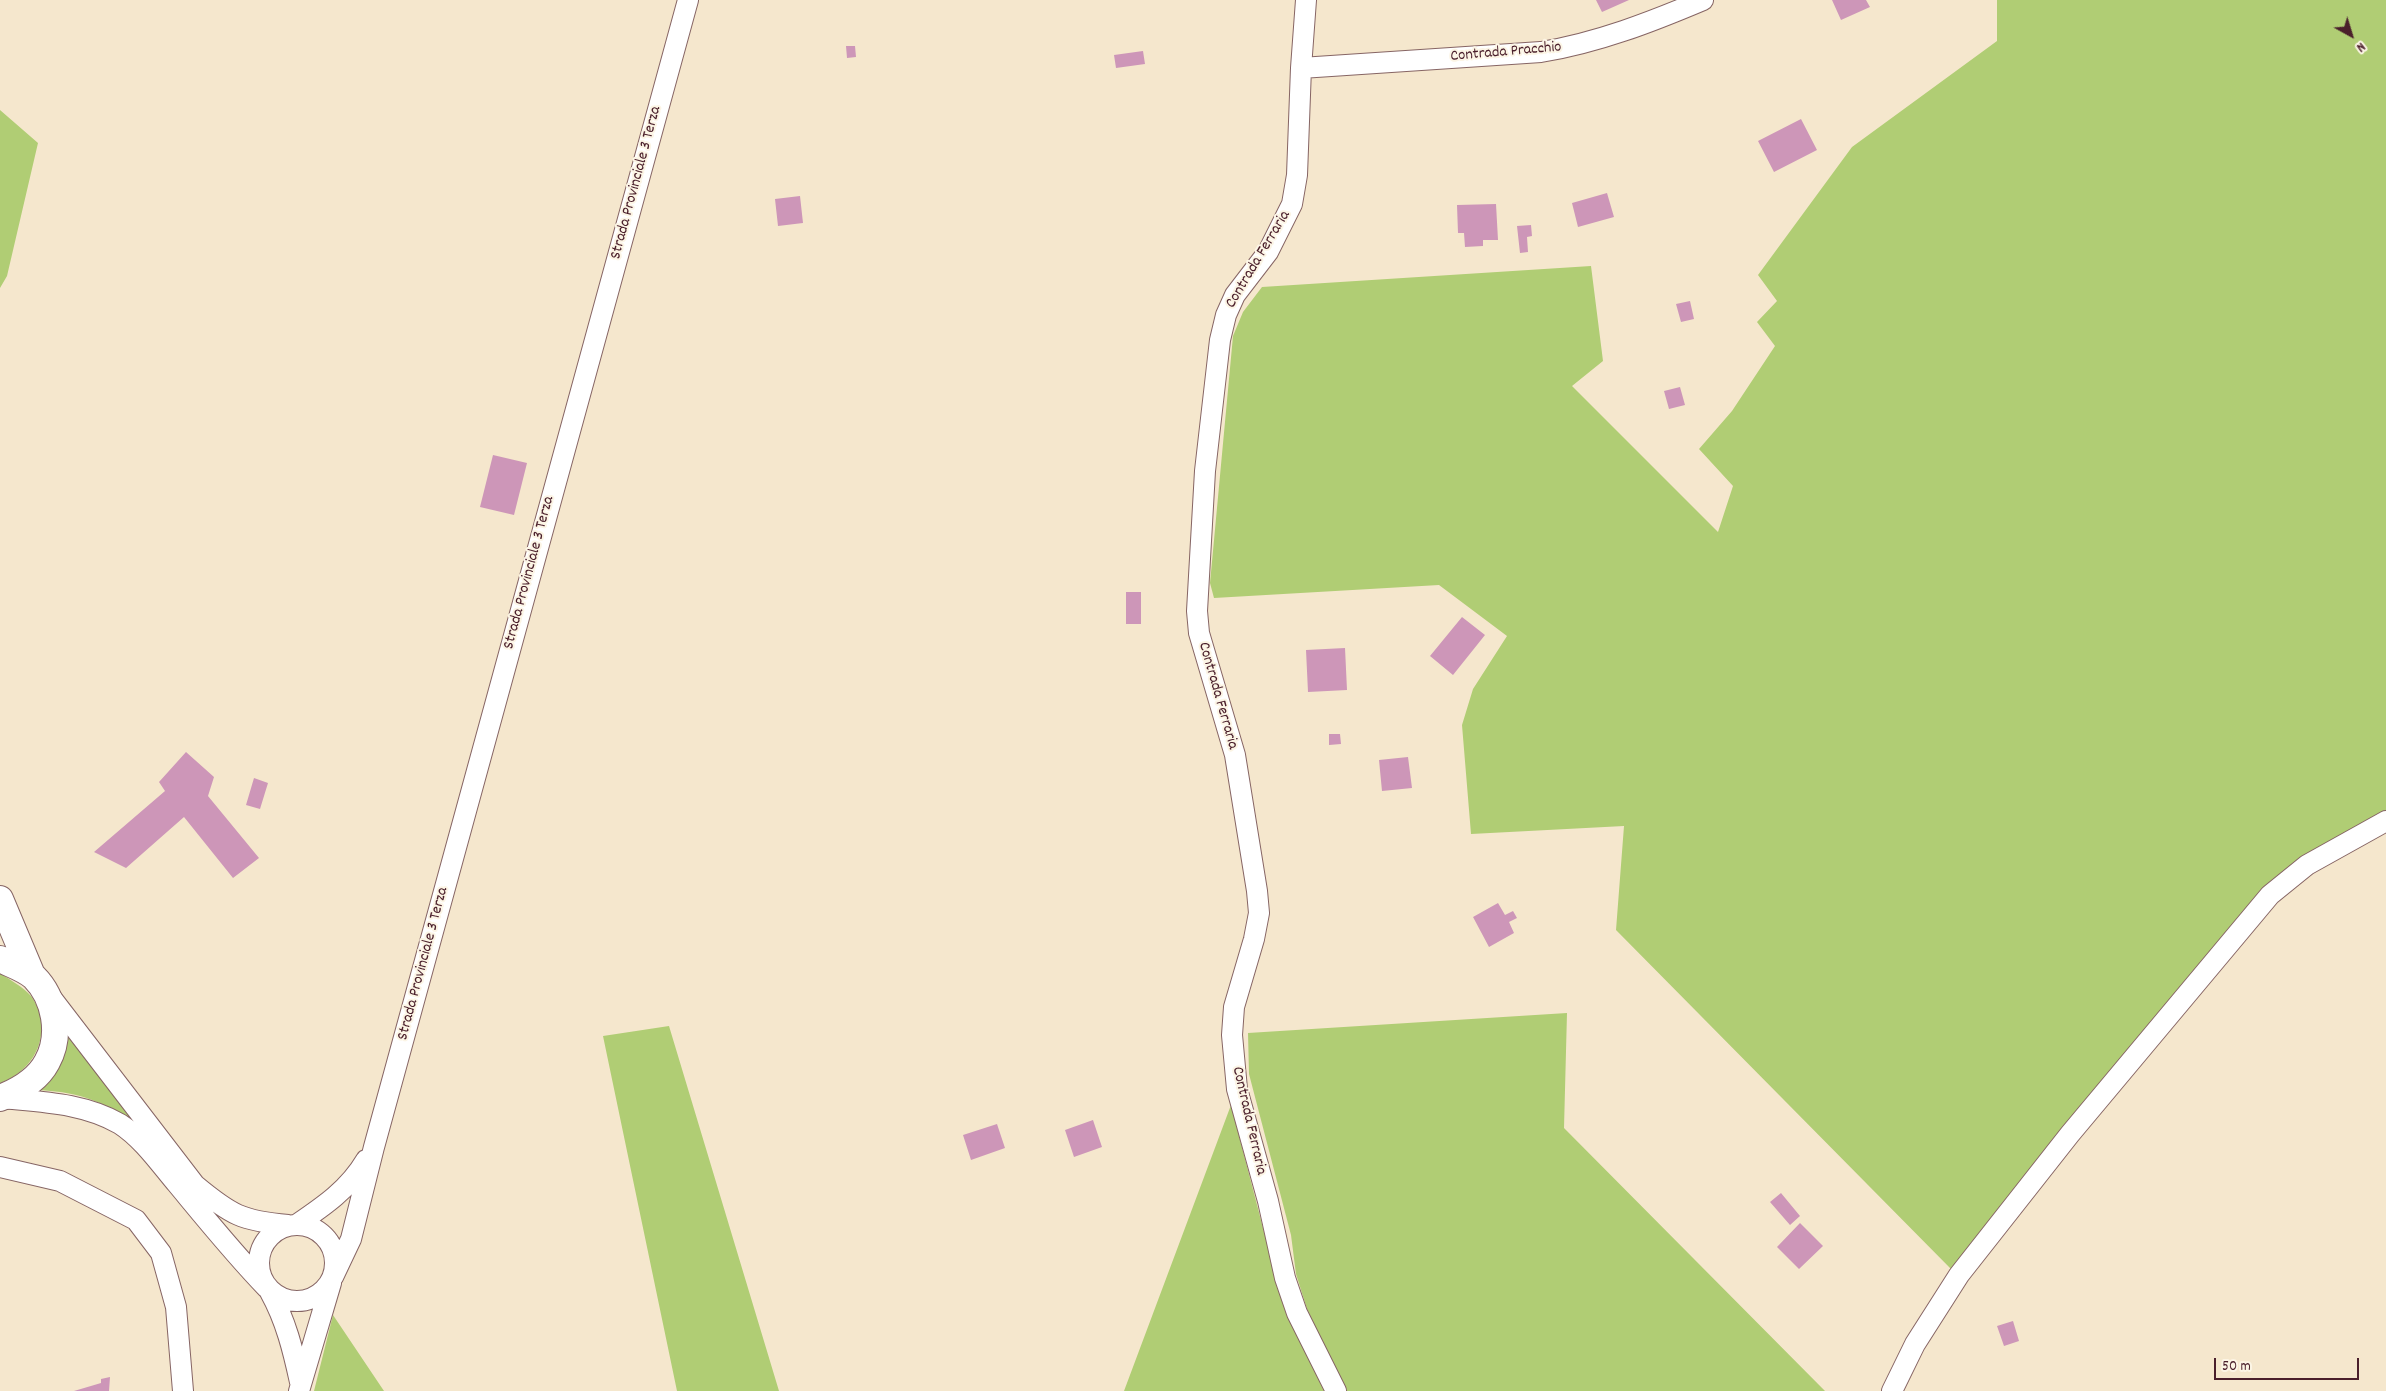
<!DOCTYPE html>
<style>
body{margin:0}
#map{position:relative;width:2386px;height:1391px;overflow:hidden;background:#f5e7cd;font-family:Dekko,sans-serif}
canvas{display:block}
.north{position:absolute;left:2326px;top:10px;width:50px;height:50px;-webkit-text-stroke:4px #fcf5e5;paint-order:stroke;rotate:141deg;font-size:14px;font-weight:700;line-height:20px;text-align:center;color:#4a1f2b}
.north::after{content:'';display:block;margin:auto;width:18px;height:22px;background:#4a1f2b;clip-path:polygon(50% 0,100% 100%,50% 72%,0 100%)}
.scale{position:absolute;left:2214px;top:1358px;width:145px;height:22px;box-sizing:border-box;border:2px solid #4a1f2b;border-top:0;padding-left:6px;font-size:15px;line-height:18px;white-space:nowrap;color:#4a1f2b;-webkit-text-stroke:4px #fcf5e5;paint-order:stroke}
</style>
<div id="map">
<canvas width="2386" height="1391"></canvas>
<div class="north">N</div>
<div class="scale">50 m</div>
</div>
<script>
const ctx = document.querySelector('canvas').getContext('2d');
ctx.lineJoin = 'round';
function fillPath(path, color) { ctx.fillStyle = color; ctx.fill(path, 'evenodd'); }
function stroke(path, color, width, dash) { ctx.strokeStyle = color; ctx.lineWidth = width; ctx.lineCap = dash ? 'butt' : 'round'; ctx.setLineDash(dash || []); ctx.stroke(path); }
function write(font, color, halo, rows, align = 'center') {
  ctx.font = font + ' Dekko,sans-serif'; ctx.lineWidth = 4; ctx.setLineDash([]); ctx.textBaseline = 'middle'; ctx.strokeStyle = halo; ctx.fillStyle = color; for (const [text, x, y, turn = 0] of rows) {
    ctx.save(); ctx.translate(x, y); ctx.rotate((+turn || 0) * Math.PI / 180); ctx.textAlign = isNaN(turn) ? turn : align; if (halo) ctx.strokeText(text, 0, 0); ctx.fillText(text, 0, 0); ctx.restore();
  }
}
fillPath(new Path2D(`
 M1997 0H2386V812L2302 860 2133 1044 1951 1269 1616 930 1624 826 1471 834 1462 725 1473 689 1507 636 1439 585 1214 598 1210 583 1233 336 1243 312 1262 287 1591 266 1603 361 1572 386 1718 532 1733 486 1699 449 1732 411 1775 346 1757 322 1777 301 1758 275 1852 147 1997 41Z
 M0 110 38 143 7 276 0 288Z
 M0 973C10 980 23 987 31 996 55 1029 36 1071 0 1083Z
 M1567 1013 1564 1128 1825 1391H1345L1307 1309 1296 1274 1291 1235 1249 1074 1248 1033Z
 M669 1026 779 1391H677L603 1036Z
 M68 1031 139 1125C102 1102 84 1093 40 1090L54 1072Z
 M1231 1105 1275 1274 1289 1316 1324 1391H1124Z
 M333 1315 384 1391H314Z`), '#b0cd74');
fillPath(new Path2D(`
 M1596 0H1629L1602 12Z
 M1832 0H1866L1870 7 1841 20Z
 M846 46H855L856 57 847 58Z
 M1143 51 1145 64 1116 68 1114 55Z
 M1801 119 1817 150 1774 172 1758 141Z
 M1607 193 1614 217 1578 227 1572 203Z
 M800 196 803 223 778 226 775 199Z
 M1496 204 1498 240H1483V246L1465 247 1464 233H1458L1457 205Z
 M1531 225 1532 236 1527 237 1528 252 1520 253 1517 226Z
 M1690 301 1694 319 1681 322 1676 304Z
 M1680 387 1685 405 1669 409 1664 391Z
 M493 455 527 463 514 515 480 507Z
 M1126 592H1141V624H1126Z
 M1462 617 1485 635 1453 675 1430 656Z
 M1345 648 1347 690 1308 692 1306 650Z
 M1329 734H1340L1341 744 1329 745Z
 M186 752 214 777 208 796 259 858 233 878 184 817 126 868 94 852 165 791 159 782Z
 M1408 757 1412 788 1382 791 1379 760Z
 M254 778 268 783 260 809 246 805Z
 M1498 903 1505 915 1513 911 1517 918 1509 922 1514 933 1489 947 1473 917Z
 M1093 1120 1102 1147 1074 1157 1065 1130Z
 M997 1124 1005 1148 971 1160 963 1135Z
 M1781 1193 1800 1216 1790 1225 1770 1202Z
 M1800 1223 1823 1246 1799 1269 1777 1247Z
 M2013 1321 2019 1341 2004 1346 1997 1326Z
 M110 1377 109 1391H74L101 1383V1379Z`), '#cd96b8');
const minor = new Path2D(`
 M1306 0 1301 68 1297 175 1292 204 1268 252 1235 295 1226 315 1220 340 1205 471 1197 611 1199 633 1235 755 1257 891 1259 913 1254 939 1234 1007 1232 1035 1237 1089 1268 1201 1285 1278 1297 1313 1336 1391
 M1301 68 1541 52C1597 43 1651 22 1703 0
 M50 996 195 1185C231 1215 242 1221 288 1225
 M2 1098C42 1102 84 1103 120 1124 143 1139 160 1164 177 1184 206 1219 235 1255 267 1288
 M0 1167 60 1181 136 1220 161 1253 176 1307 183 1391
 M259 1263a38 38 0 1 1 76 0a38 38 0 1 1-76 0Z
 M296 1225C324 1206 349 1189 366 1160
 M333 1277 351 1239 374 1147 688 0
 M270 1292C286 1321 293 1350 300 1382
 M299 1391 331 1283
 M1892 1391 1915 1344 1959 1275 2070 1134 2270 895 2307 865 2386 821`);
const major = new Path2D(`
 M0 899 32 975
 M0 959C10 964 25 969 34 977 55 998 62 1035 47 1062 38 1079 18 1091 0 1098`);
stroke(minor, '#866564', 22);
stroke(major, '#866564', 28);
stroke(minor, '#fff', 20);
stroke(major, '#fff', 26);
write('16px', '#4a1f2b', '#fcf5e5', [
 ["Contrada Pracchio",1506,53,-5],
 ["Strada Provinciale 3 Terza",637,183,-75],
 ["Contrada Ferraria",1259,260,-59],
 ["Strada Provinciale 3 Terza",530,573,-75],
 ["Contrada Ferraria",1217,696,74],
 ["Strada Provinciale 3 Terza",424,964,-75],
 ["Contrada Ferraria",1248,1121,77]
]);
</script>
